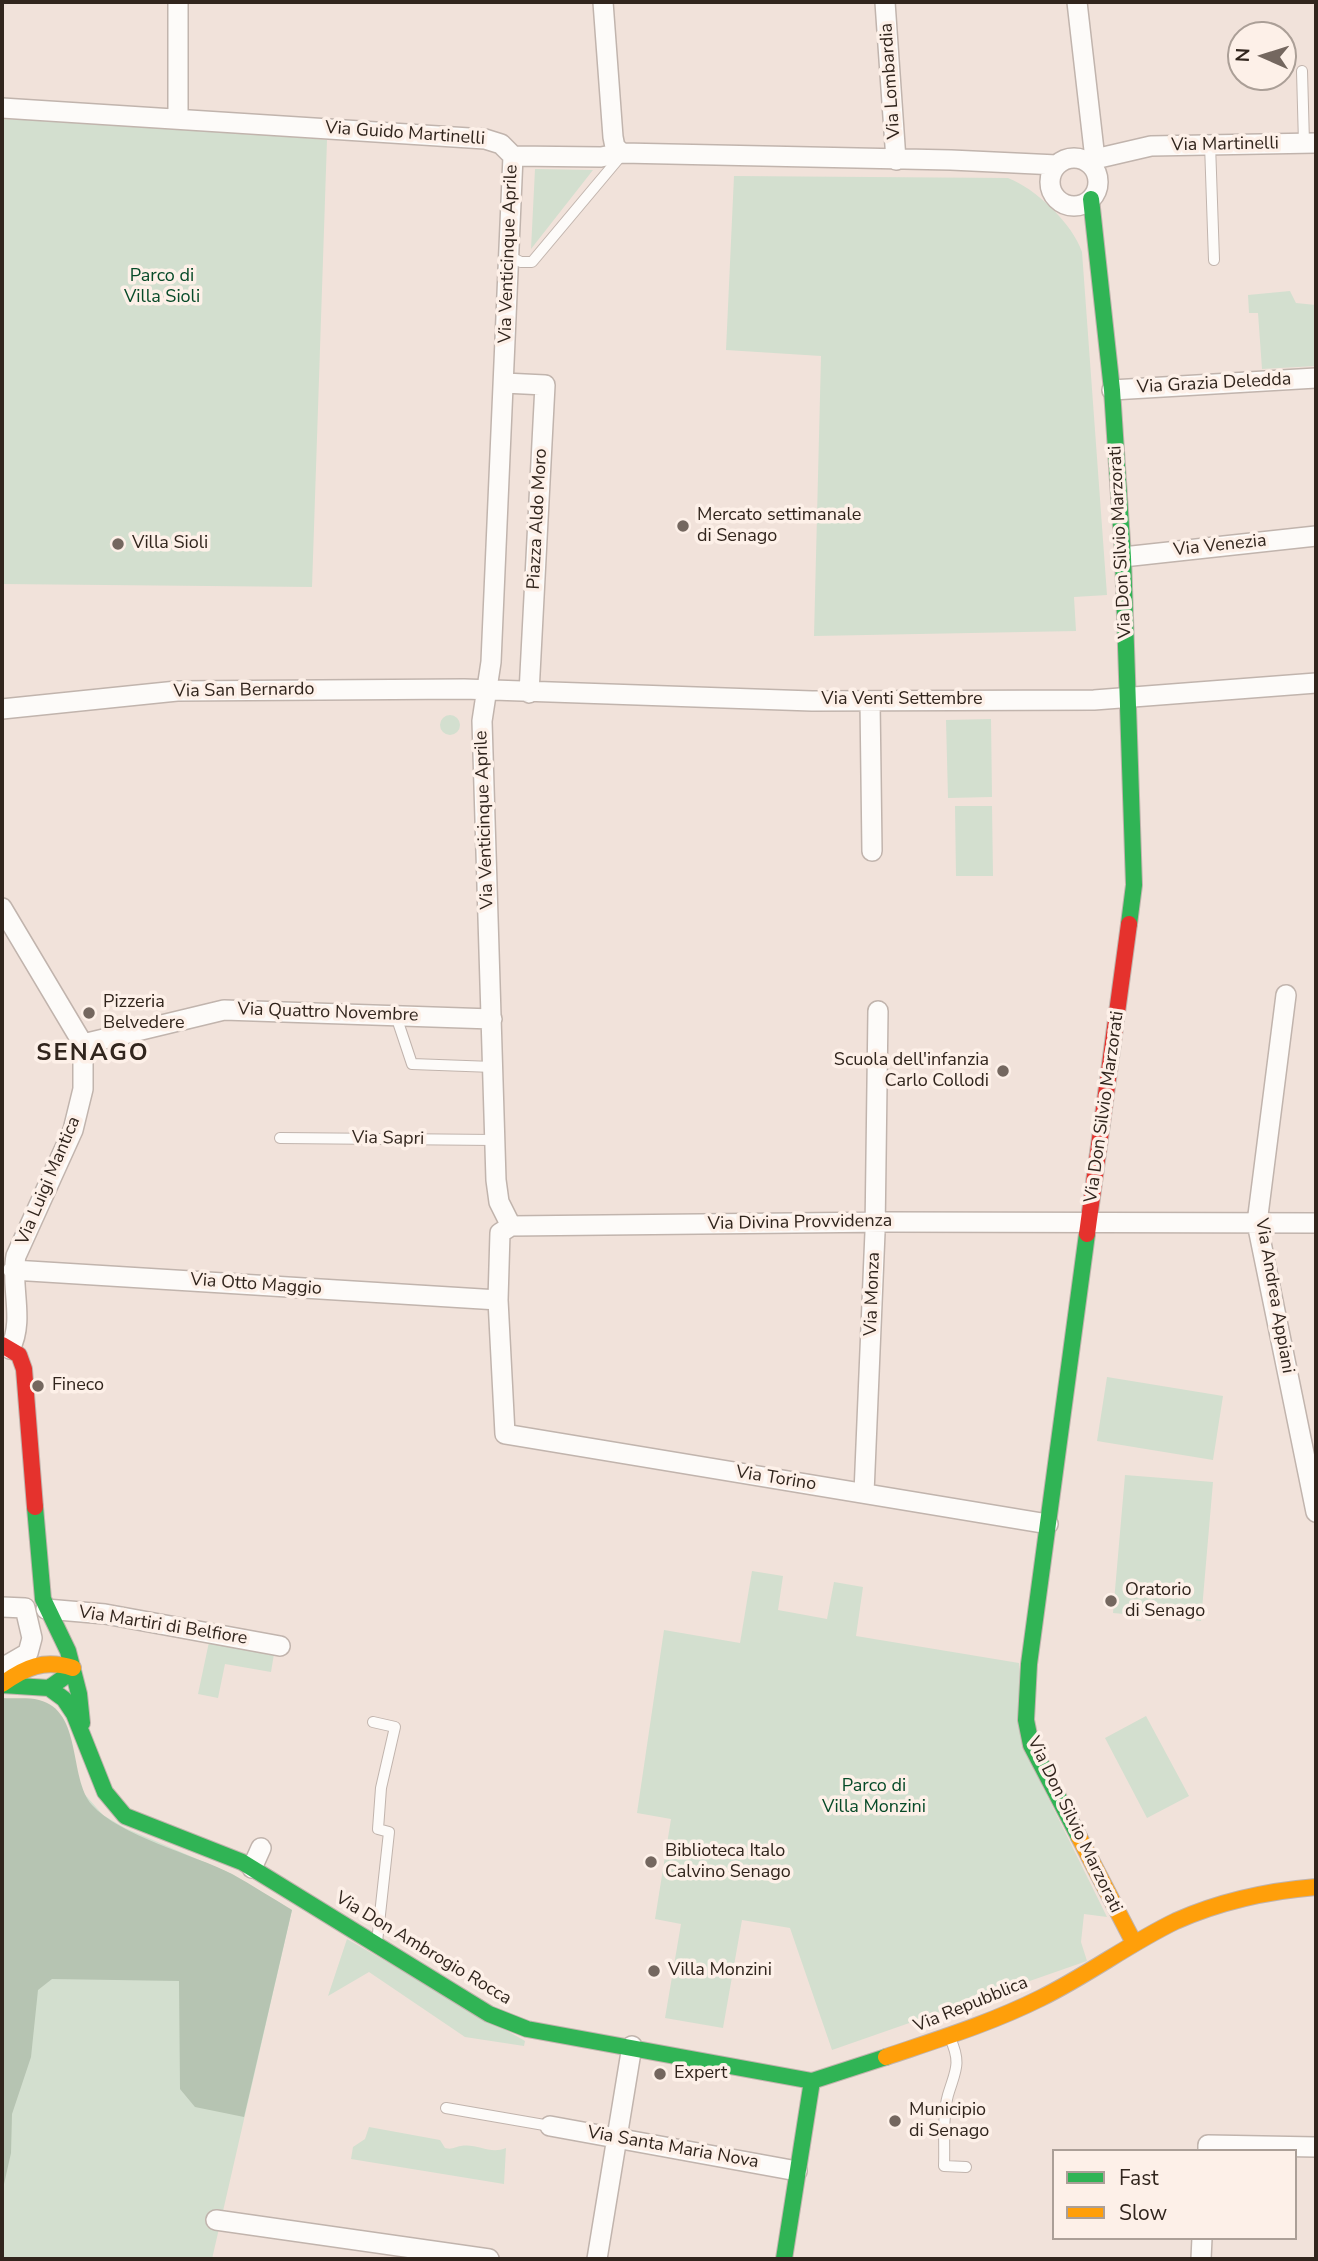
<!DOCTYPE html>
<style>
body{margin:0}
#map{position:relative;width:1318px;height:2261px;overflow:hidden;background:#f1e2da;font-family:"Nunito Sans",sans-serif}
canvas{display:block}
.frame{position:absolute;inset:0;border:4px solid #31251d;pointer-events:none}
.legend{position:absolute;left:1052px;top:2149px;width:245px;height:91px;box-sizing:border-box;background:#fdf0e8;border:2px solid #ab9f97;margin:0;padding:9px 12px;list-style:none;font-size:21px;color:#31251d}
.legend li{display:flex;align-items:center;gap:14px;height:35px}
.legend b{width:35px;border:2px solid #ab9f97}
.north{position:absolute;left:1227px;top:21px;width:70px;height:70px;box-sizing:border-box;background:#fdf0e8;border:2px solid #ab9f97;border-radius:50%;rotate:273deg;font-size:19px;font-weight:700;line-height:28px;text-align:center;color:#31251d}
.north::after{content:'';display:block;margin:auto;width:24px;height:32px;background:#74675f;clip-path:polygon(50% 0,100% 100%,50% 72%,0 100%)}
</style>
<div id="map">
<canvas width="1318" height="2261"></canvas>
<div class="frame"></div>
<ul class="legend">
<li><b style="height:9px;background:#30b455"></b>Fast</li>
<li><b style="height:9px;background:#ff9f0a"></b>Slow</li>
</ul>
<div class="north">N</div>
</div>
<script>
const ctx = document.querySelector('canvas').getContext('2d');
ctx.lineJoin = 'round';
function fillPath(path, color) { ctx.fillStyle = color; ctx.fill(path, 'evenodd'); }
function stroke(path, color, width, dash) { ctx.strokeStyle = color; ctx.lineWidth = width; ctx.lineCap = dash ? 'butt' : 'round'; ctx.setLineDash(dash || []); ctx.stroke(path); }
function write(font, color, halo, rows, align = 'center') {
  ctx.font = font + ' "Nunito Sans",sans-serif'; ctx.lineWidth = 7; ctx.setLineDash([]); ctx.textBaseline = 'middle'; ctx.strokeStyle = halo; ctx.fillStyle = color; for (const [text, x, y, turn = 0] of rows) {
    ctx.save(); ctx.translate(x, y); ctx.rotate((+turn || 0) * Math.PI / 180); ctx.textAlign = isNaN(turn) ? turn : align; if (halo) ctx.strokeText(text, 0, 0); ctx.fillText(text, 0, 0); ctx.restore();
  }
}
fillPath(new Path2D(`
 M2 119 134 123 327 140 312 587 2 584Z
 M535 169 593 170 531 249Z
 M734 176 1008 178C1035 188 1073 224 1082 252L1107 595 1074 597 1076 631 814 636 821 356 726 350Z
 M1290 291 1296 303 1316 305V366L1262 369 1258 313H1249L1248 295Z
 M440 725a10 10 0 1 1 20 0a10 10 0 1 1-20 0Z
 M991 719 992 797 948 798 946 720Z
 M955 806H992L993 876H956Z
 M1107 1377 1223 1396 1213 1460 1097 1441Z
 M1125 1475 1213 1482 1201 1621 1113 1613Z
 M752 1571 783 1576 778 1610 827 1619 834 1582 863 1587 856 1636 1019 1663 1024 1749 1107 1917 1084 1914 1081 1942 1087 1961 832 2050 790 1928 742 1920 723 2028 665 2018 681 1924 655 1919 671 1819 637 1813 664 1630 740 1643Z
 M209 1642 274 1654 271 1672 225 1664 218 1698 198 1694Z
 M2 1698 68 1729 81 1790 103 1815 125 1828 232 1874 292 1910 212 2259H2Z
 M1146 1716 1189 1796 1147 1818 1105 1738Z
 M347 1939 525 2041 524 2046 465 2037 369 1972 328 1996Z
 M369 2127 440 2140 445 2148C453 2150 454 2147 461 2146 477 2143 490 2155 506 2148L504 2184 351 2159 353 2147 365 2139Z`), '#d3dfcf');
fillPath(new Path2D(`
 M2 1698C14 1699 28 1697 39 1700 83 1711 68 1777 92 1805 120 1836 193 1854 232 1874 252 1885 272 1898 292 1910L244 2117 195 2107 180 2089 179 1981 52 1979 38 1990 31 2057 12 2114 11 2153 2 2193Z`), '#b6c4b2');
const lane = new Path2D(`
 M1302 71 1304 143
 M1210 144 1214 260
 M509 256 521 262H532L620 157
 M396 1016 412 1064 493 1067
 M280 1138 495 1140
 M373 1722 395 1727 381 1788 378 1829 389 1832 377 1942
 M950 2038C962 2064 955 2071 948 2095 942 2116 945 2144 944 2166L966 2167
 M446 2108 550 2126`);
const street = new Path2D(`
 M603 2 613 137 615 147 622 153
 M885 2 896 160
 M1077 2 1095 159 1089 163
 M2 108 485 139 501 144 513 156 601 157 622 153 951 160 1057 165
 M178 118V2
 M1050 182a24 24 0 1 1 48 0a24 24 0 1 1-48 0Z
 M1095 159 1151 146 1316 143
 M504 383 545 385 529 693
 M1112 390 1316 378
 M1123 557 1316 536
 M870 701 872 851
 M2 709 177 691 464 689 812 701 1094 700 1316 683
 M2 908 83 1044V1089L73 1130 16 1256C10 1286 25 1320 10 1349
 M1286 995 1257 1223 1316 1512
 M83 1044 224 1010 492 1019
 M511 1226 499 1202 496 1180 482 721 491 662 513 156
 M13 1270 498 1300
 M864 1493 875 1232 878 1011
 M1048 1524 505 1434 498 1300 500 1233 511 1226 888 1222 1316 1223
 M2 1607 25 1608 32 1638 28 1653 2 1668
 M46 1609 105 1614 280 1646
 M252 1868 261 1848
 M550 2126 797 2171
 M1208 2151V2145L1316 2147
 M216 2220 489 2259
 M597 2259 632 2046
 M1201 2259 1202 2238`);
const fast = new Path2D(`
 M1091 199 1112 390 1123 557 1134 885 1129 924
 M35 1507 43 1599 68 1651 79 1694 82 1723
 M2 1685 49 1688 63 1678
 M49 1688 64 1699 74 1714 105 1792 125 1816 242 1862 489 2014 527 2029 812 2081 886 2057
 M1079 1837 1031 1745 1026 1720 1029 1664 1087 1234
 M784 2259 812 2081`);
const slow = new Path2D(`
 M2 1684C26 1667 44 1659 73 1668
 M1079 1837 1134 1943
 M886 2057C939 2039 991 2023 1041 1998 1088 1975 1130 1943 1176 1921 1221 1901 1267 1891 1316 1887`);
const jam = new Path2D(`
 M1087 1234 1129 924
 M2 1345 19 1355 24 1369 35 1507`);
stroke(lane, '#c1b4ad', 12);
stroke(street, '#c1b4ad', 22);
stroke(fast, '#c1b4ad', 18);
stroke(slow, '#c1b4ad', 18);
stroke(jam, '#c1b4ad', 18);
stroke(lane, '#fdfbf9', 10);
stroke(street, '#fdfbf9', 19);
stroke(fast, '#30b455', 16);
stroke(slow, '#ff9f0a', 16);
stroke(jam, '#e5322d', 16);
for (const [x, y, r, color] of [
 [683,526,7,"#74675f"],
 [118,544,7,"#74675f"],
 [89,1013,7,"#74675f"],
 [1003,1071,7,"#74675f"],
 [38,1386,7,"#74675f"],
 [1111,1601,7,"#74675f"],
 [651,1862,7,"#74675f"],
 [654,1971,7,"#74675f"],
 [660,2074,7,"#74675f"],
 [895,2121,7,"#74675f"]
]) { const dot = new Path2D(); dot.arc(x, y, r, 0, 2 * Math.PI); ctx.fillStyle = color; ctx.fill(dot); stroke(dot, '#fdf0e8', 2.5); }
write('18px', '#31251d', '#fdf0e8', [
 ["Via Lombardia",891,81,-94],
 ["Via Guido Martinelli",405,134,4],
 ["Via Martinelli",1225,145,-1],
 ["Via Venticinque Aprile",509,254,-88],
 ["Via Grazia Deledda",1214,384,-3],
 ["Piazza Aldo Moro",538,519,-87],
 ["Via Don Silvio Marzorati",1121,542,-93],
 ["Via Venezia",1220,546,-6],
 ["Via San Bernardo",244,691,-1],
 ["Via Venti Settembre",902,700],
 ["Via Venticinque Aprile",485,820,-92],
 ["Via Quattro Novembre",328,1013,2],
 ["Via Don Silvio Marzorati",1105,1107,-82],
 ["Via Sapri",388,1139,1],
 ["Via Luigi Mantica",49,1181,-67],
 ["Via Divina Provvidenza",800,1223,-1],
 ["Via Otto Maggio",256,1285,4],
 ["Via Monza",873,1294,-88],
 ["Via Andrea Appiani",1274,1296,80],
 ["Via Torino",776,1479,9],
 ["Via Martiri di Belfiore",163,1626,9],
 ["Via Don Silvio Marzorati",1074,1825,64],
 ["Via Don Ambrogio Rocca",423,1949,31],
 ["Via Repubblica",971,2005,-22],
 ["Via Santa Maria Nova",673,2148,10]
]);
write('18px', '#074a28', '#fdf0e8', [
 ["Parco di",162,277],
 ["Villa Sioli",162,298],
 ["Parco di",874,1787],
 ["Villa Monzini",874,1808]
]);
write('18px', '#31251d', '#fdf0e8', [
 ["Mercato settimanale",697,516],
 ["di Senago",697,537],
 ["Villa Sioli",132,544],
 ["Pizzeria",103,1003],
 ["Belvedere",103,1024],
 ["Scuola dell'infanzia",989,1061,"right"],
 ["Carlo Collodi",989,1082,"right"],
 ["Fineco",52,1386],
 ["Oratorio",1125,1591],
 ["di Senago",1125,1612],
 ["Biblioteca Italo",665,1852],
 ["Calvino Senago",665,1873],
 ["Villa Monzini",668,1971],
 ["Expert",674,2074],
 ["Municipio",909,2111],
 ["di Senago",909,2132]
], 'left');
ctx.letterSpacing = '2px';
write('bold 24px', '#31251d', '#fdf0e8', [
 ["SENAGO",93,1054]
]);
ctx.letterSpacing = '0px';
</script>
